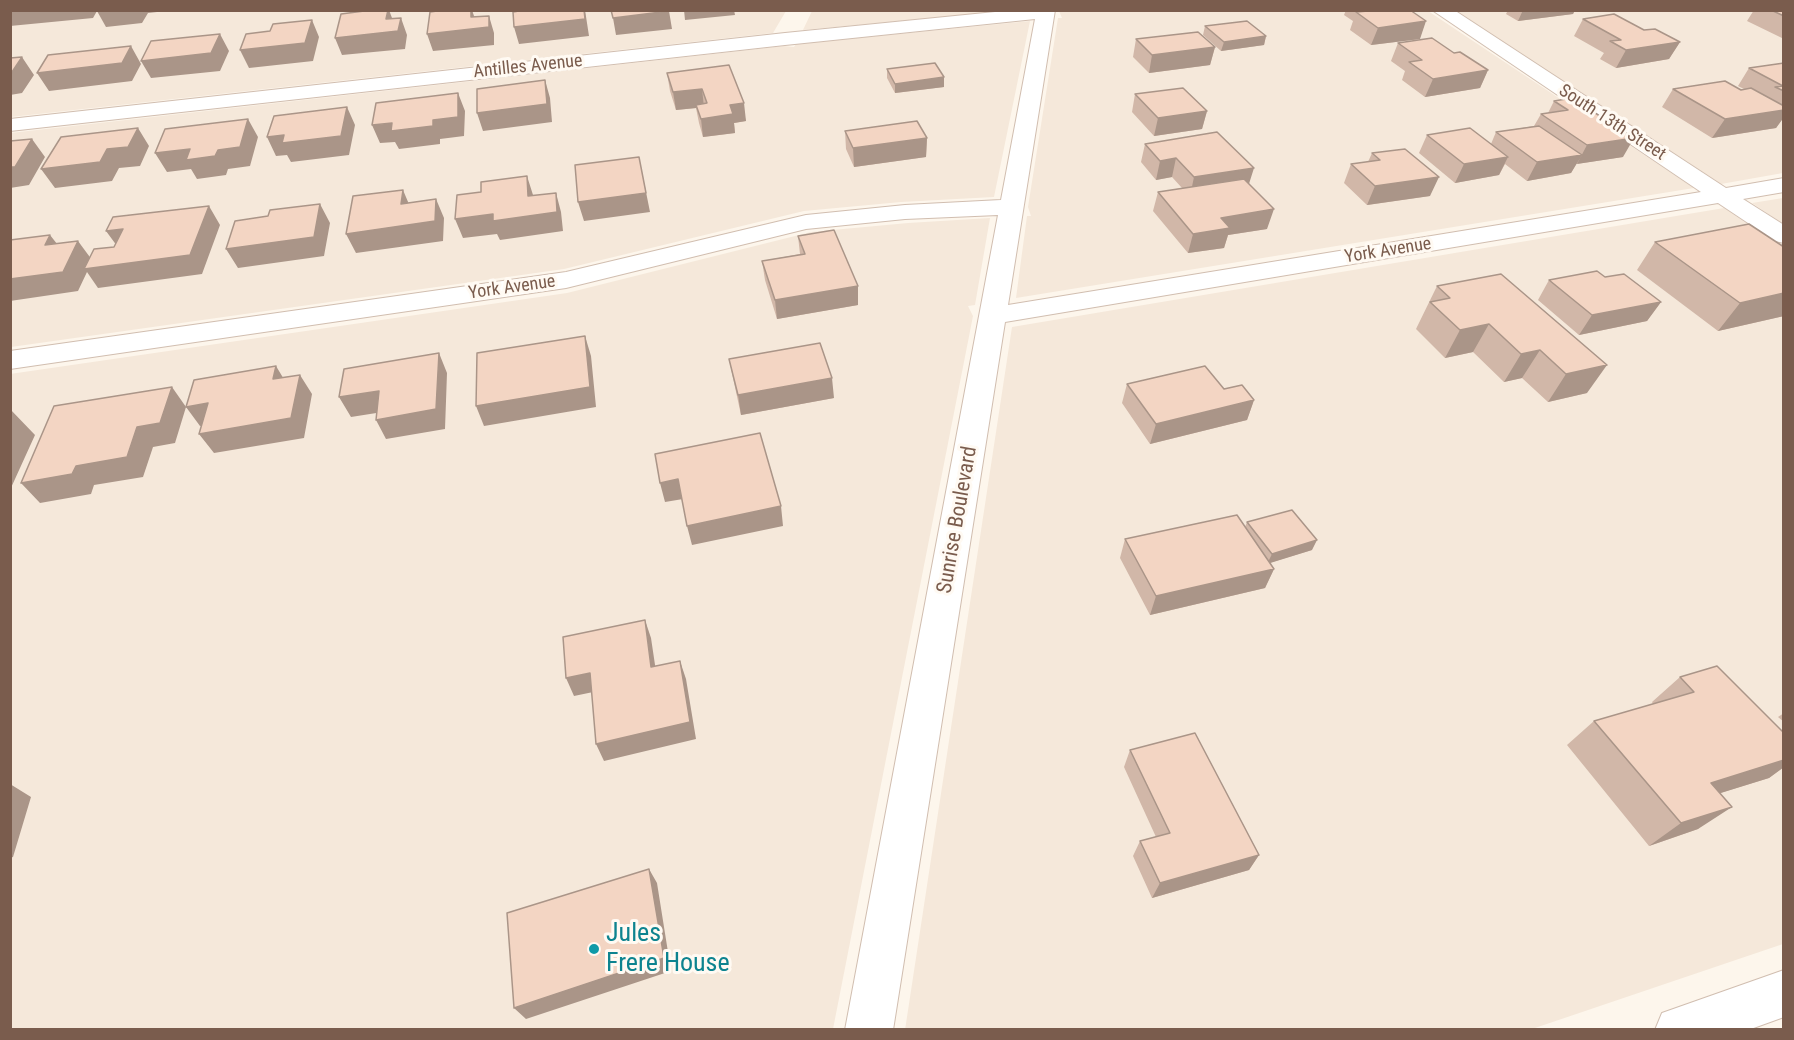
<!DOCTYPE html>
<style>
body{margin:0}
#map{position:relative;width:1794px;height:1040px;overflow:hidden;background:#fdf6ec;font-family:"Roboto Condensed",sans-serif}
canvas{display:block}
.frame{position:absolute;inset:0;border:12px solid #7a5c4d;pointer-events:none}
</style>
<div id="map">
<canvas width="1794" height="1040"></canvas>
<div class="frame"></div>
</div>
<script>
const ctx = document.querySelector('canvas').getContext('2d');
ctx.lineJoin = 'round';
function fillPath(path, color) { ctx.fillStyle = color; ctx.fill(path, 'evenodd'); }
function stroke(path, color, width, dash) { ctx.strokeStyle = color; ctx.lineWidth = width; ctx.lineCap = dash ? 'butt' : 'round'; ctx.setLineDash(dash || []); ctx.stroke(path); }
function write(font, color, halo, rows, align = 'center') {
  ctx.font = font + ' "Roboto Condensed",sans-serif'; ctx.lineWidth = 6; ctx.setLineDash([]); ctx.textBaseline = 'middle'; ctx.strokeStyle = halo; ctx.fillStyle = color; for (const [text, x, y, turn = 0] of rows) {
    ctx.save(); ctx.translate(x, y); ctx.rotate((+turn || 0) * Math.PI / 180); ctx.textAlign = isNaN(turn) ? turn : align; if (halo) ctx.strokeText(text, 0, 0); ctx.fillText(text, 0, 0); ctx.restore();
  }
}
fillPath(new Path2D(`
 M10 11H786L773 33 11 117Z
 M812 11V10L1010 11 803 30Z
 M1059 11H1428L1694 188 1016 298 1027 216H1031L1028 207 1058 18H1062Z
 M1455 11H1783V173L1721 184Z
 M1030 21 994 197 901 202 804 211 564 269 11 347 10 133 784 46 794 47 796 44Z
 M1783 198V224L1752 203Z
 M1724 208 1783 248V944L1532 1029 905 1030 1012 327Z
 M990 218 975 305 968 306 973 316 833 1029H11L10 374 567 293 811 232 908 223Z`), '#f5e8da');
const minor = new Path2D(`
 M1015 10H1055L1008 305 1701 192 1432 10H1454L1726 188 1784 178V192L1743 199 1784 225V243L1775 241 1718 203 1005 322 893 1030H845L998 215 905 219 806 229 566 288 10 369V351L566 272 806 215 905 205 1001 200 1035 19 785 45 10 131V119L785 33Z
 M1784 970V1017L1748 1030H1655L1662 1013Z`);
stroke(minor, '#d1beb0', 2);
fillPath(minor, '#fff');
fillPath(new Path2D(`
 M1346 10H1410L1420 39 1371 45 1350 30 1353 21 1344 15Z
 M1508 10H1575L1573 14 1518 21 1506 14Z
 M1754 10H1784V39L1747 21Z
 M1583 19 1644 30 1680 42 1669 59 1616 68 1600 59 1604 53 1574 36Z
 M1205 26 1266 36 1264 45 1221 51 1203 35Z
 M1136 39 1215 47 1210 65 1149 73 1133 57Z
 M1398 43 1454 53 1488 70 1480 88 1425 97 1402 80 1405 71 1391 61Z
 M1784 63V117L1776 128 1712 138 1662 107 1673 89H1744L1738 86 1749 68Z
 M729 65 746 121 734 123 735 133 703 137 699 123 696 108 676 110 670 91 667 73Z
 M887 69 944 87 895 93 887 78Z
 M1135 94 1207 111 1202 129 1154 136 1132 112Z
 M1572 98 1623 157 1576 164 1571 173 1527 181 1505 164 1499 175 1455 183 1419 153 1427 135 1491 144 1496 132 1534 126 1541 114 1548 113 1554 101Z
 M845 131 927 138 926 157 854 167 846 149Z
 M1145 144 1249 184 1267 229 1228 235 1224 248 1188 253 1153 211 1158 192 1182 188 1172 177 1156 180 1141 162Z
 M1372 153 1430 196 1367 205 1344 183 1351 164 1368 162Z
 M798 236 858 286V305L777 319 765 280 762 261 800 254Z
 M1655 242 1784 316 1718 331 1637 270Z
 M1501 274 1587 393 1548 402 1522 378 1504 382 1473 352 1445 358 1416 329 1437 286Z
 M1605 277 1661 302 1647 321 1579 335 1538 300 1549 280Z
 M729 359 834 398 741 415 733 378Z
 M1127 384 1254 400 1247 420 1150 444 1122 403Z
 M1247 522 1312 550 1269 563 1274 569 1265 588 1150 615 1120 558 1125 539 1245 527Z
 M1680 677 1784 733V767L1769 778 1720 793 1698 829 1649 846 1567 745 1594 721 1653 704 1652 702Z
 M1784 713V722L1778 717Z
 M1130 750 1259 855 1249 870 1152 898 1133 856 1140 841 1156 837 1124 767Z`), '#d1b7a8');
fillPath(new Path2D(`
 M10 10H175L148 13 142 23 106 27 97 11 93 18 10 26Z
 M388 10H389L395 26 401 18 407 35 405 49 342 55 335 38 386 19Z
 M471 10H472L477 25 489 16 494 33V45L433 51 427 34 471 17Z
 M585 10 589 36 519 44 514 27Z
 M684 10H734L735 15 685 20Z
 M1523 10H1575L1573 14 1518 21Z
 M669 11 672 29 616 35 613 18Z
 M312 20 319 37 313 61 249 68 240 50Z
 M1426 21 1420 39 1371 45 1378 28Z
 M220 34 229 51 220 71 151 78 141 61Z
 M1266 36 1264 45 1221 51 1224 42Z
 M1680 42 1669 59 1616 68 1626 50Z
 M131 46 141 64 132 81 49 91 37 73Z
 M1215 47 1210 65 1149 73 1152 55Z
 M22 57 34 75 22 93 10 95V75Z
 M1488 70 1480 88 1425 97 1433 79Z
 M944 77V87L895 93V84Z
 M545 80 550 98 552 122 483 131 477 113Z
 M702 89 704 107 696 105V108L676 110 673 92Z
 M458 93 465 111 464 136 440 139V144L399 149 395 142 380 143 372 125 433 120Z
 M744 103 746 121 734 123 735 133 703 137 701 119 730 105Z
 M347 107 355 125 349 155 291 162 287 155 276 156 267 137Z
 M1784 110V117L1776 128 1712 138 1725 119Z
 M1207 111 1202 129 1154 136 1158 118Z
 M248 119 258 137 250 166 228 169 226 175 197 179 191 169 167 172 155 153 190 149 218 150Z
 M138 128 149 146 140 166 119 168 112 181 55 188 41 169 107 149Z
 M927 138 926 157 854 167 853 148Z
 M1634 138 1623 157 1577 164 1587 145Z
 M32 139 45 157 29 185 10 188V167Z
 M1582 155 1571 173 1527 181 1537 162Z
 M639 157 650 212 584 221 578 202Z
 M1508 157 1499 175 1455 183 1464 164Z
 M1176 158 1172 177 1156 180 1160 161Z
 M1254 168 1248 187 1190 196 1194 177Z
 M527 176 533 195 534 215 556 193 561 212 563 231 500 240 497 234 463 238 455 219 493 214 528 196Z
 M1439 177 1430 196 1367 205 1375 186Z
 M403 190 411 209 401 204Z
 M436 199 444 218 443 241 356 253 346 234Z
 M320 204 330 223 324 256 238 268 226 249Z
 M209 206 220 225 202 274 98 288 87 272 78 291 10 301V279L78 241 92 260Z
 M1274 209 1267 229 1228 235 1224 248 1188 253 1193 234 1221 218Z
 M123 229 120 250 106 231Z
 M50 235 65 254 45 245Z
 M858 286V305L777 319 775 300Z
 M1784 293V316L1718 331 1740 303Z
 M1661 302 1647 321 1579 335 1592 315Z
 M1489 324 1473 352 1445 358 1460 330Z
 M585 336 591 356 596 407 484 426 476 406Z
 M1540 350 1522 378 1504 382 1521 354Z
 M439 353 447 373 445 429 386 439 376 420Z
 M1607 365 1587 393 1548 402 1566 374Z
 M276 366 288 386 273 379Z
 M300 375 312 394 304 438 214 453 199 434Z
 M832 378 834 398 741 415 738 395Z
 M172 387 186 407 208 403 222 423 200 426 186 407 175 443 153 447 143 477 94 485 91 494 40 503 21 483 76 466 137 427Z
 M379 391 389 411 351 417 339 397Z
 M1254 400 1247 420 1150 444 1156 424Z
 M10 409 35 435 10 490Z
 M678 479 683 499 665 502 660 483Z
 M781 506 783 526 692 545 687 526Z
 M1317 540 1312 550 1267 564 1272 554Z
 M1274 569 1265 588 1150 615 1156 596Z
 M645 620 651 638 658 685 651 667Z
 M680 661 686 679 696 739 604 761 596 744Z
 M590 673 598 691 574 696 566 678Z
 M1784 760V767L1769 778 1679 806 1711 783Z
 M10 784 31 797 13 857 10 858Z
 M1732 807 1698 829 1649 846 1681 823Z
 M1259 855 1249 870 1152 898 1160 883Z
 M649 869 657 883 671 971 526 1019 514 1008Z`), '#aa9588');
const building = new Path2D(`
 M372 10H388L386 19 401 18 398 31 335 38 341 14Z
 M444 10H471V17L489 16V27L427 34 430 12Z
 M525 10H584L585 19 514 27 513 12Z
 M611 10H669V11L613 18Z
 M1367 10H1410L1426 21 1378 28 1356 12 1368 11Z
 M1771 10H1784V16Z
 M1614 14 1644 30 1655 29 1680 42 1626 50 1610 41 1621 40 1583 19Z
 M312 20 305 43 240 50 246 34 270 31 273 24Z
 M1247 21 1266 36 1224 42 1205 26Z
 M1198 32 1215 47 1152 55 1136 39Z
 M220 34 211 53 141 61 151 41Z
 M1432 38 1454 53 1460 52 1488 70 1433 79 1409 62 1422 60 1398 43Z
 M131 46 122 63 37 73 48 55Z
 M22 57 10 75V58Z
 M935 63 944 77 895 84 887 69Z
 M1784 63V91L1775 87 1783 86 1749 68Z
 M729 65 744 103 730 105 733 114 701 119 696 105 707 103 702 89 673 92 667 73Z
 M545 80 547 104 477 113V89Z
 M1725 81 1741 90 1751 88 1784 106V110L1725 119 1673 89Z
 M1183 88 1207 111 1158 118 1135 94Z
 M458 93V117L433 120V126L391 131 392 123 372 125 376 103Z
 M1572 98 1634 138 1587 145 1541 114 1568 110 1554 101Z
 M347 107 341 136 282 143 284 135 267 137 274 116Z
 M248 119 240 147 218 150 215 156 186 160 190 149 155 153 165 129Z
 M917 121 927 138 853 148 845 131Z
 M1539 126 1582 155 1537 162 1496 132Z
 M138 128 128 147 107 149 100 162 41 169 61 137Z
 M1470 128 1508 157 1464 164 1427 135Z
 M1217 132 1254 168 1194 177 1176 158 1160 161 1145 144Z
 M32 139 15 167H10V141Z
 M1405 149 1439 177 1375 186 1351 164 1380 160 1372 153Z
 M639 157 646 193 578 202 575 165Z
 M527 176 528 196 556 193 557 212 493 221V214L455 219 457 195 481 192V182Z
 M1244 179 1274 209 1221 218 1230 228 1193 234 1158 192Z
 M403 190 401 204 436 199 435 221 346 234 353 196Z
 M320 204 314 237 226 249 235 221 268 216 270 210Z
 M209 206 190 255 84 269 94 249 114 247 123 229 106 231 113 217Z
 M1749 224 1784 247V293L1740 303 1655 242Z
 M834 230 858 286 775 300 762 261 805 254 798 236Z
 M50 235 45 245 78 241 63 272 10 279V240Z
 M1597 271 1605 277 1624 274 1661 302 1592 315 1549 280Z
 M1501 274 1607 365 1566 374 1540 350 1521 354 1489 324 1460 330 1430 302 1450 298 1437 286Z
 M585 336 590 387 476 406 477 353Z
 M820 343 832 378 738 395 729 359Z
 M439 353 436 409 376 420 379 391 339 397 344 369Z
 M276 366 273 379 300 375 291 418 199 434 208 403 186 407 194 380Z
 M1205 366 1224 389 1242 385 1254 400 1156 424 1127 384Z
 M172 387 160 423 137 427 127 457 76 466 72 474 21 483 54 406Z
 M760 433 781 506 687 526 678 479 660 483 655 454Z
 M1292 510 1317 540 1272 554 1247 522Z
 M1237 515 1274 569 1156 596 1125 539Z
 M645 620 651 667 680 661 690 722 596 744 590 673 566 678 563 637Z
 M1717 666 1784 733V760L1711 783 1732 807 1681 823 1594 721 1694 692 1680 677Z
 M1195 733 1259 855 1160 883 1140 841 1170 833 1130 750Z
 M649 869 664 958 514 1008 507 913Z`);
fillPath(building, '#f3d5c3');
stroke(building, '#aa9588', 1.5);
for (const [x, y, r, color] of [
 [594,949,6,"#0f9aa8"]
]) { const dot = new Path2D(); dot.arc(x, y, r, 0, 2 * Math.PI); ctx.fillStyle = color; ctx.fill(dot); stroke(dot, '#fffaf3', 2); }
write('18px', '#7a5c4d', '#fffaf3', [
 ["Antilles Avenue",528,67,-6],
 ["South 13th Street",1612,123,33],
 ["York Avenue",1388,251,-9],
 ["York Avenue",512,288,-8]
]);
write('21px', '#7a5c4d', '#fffaf3', [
 ["Sunrise Boulevard",958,520,-80]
]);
write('26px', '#0d838f', '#fffaf3', [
 ["Jules",606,934],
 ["Frere House",606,964]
], 'left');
</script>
